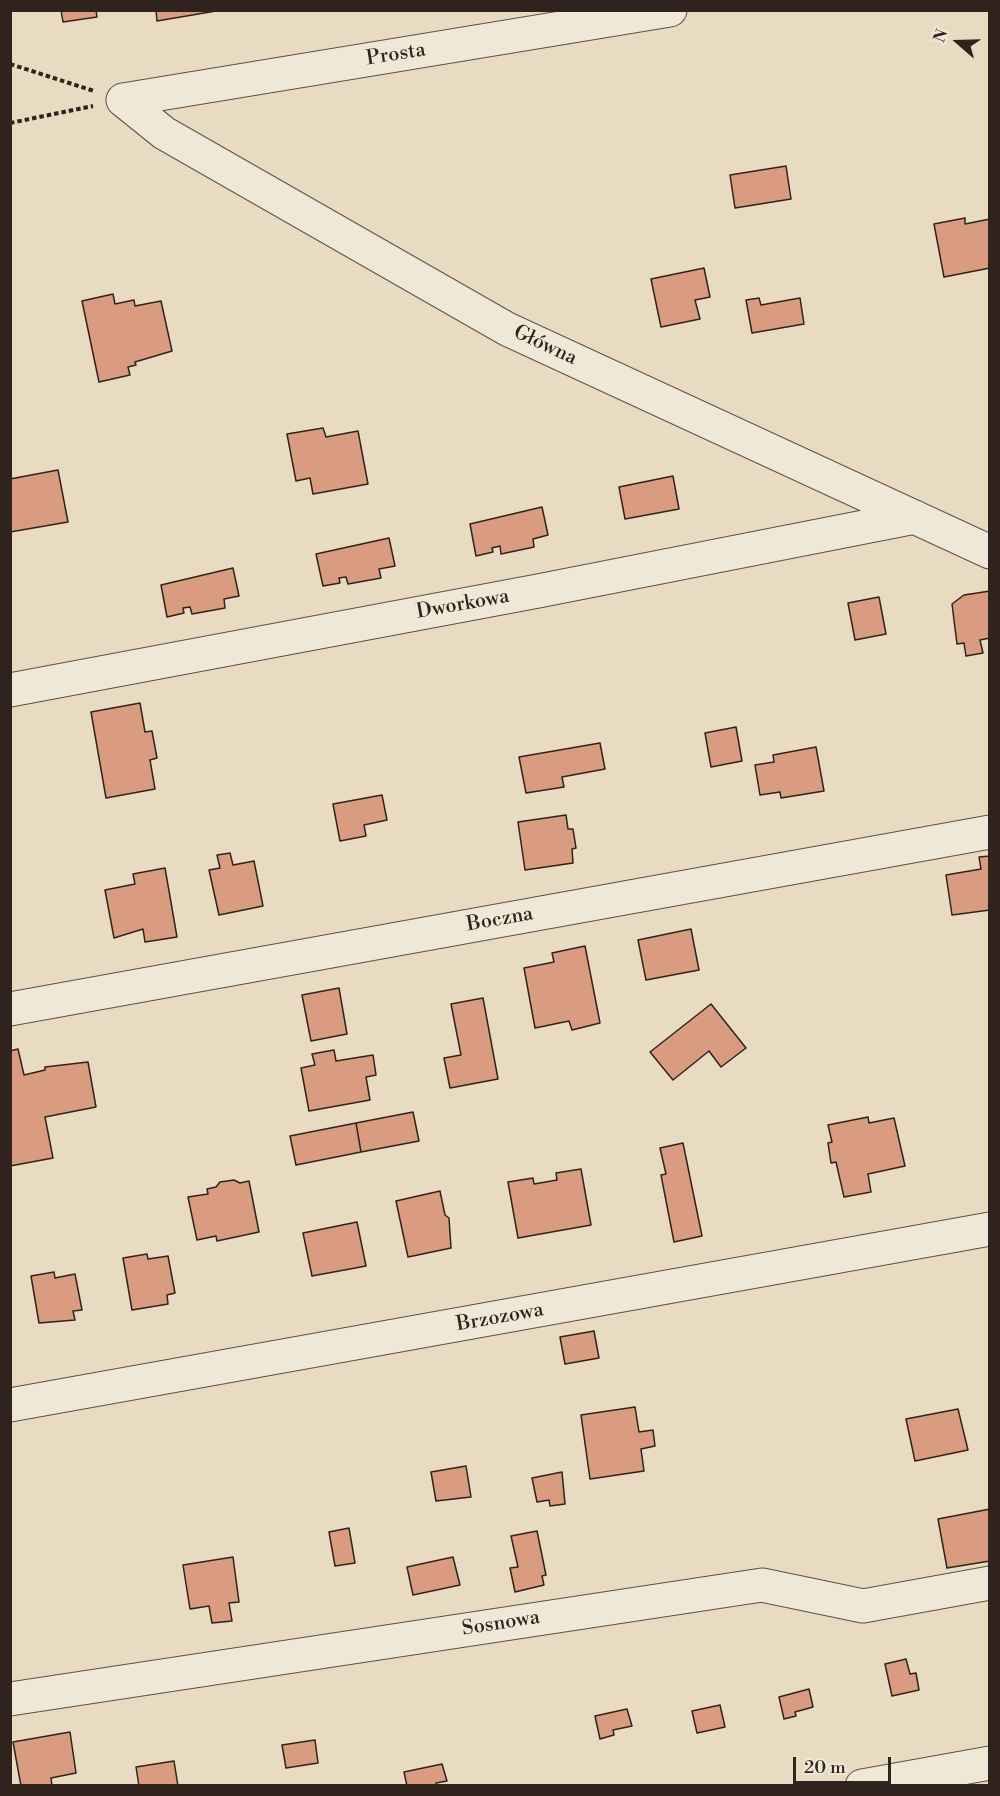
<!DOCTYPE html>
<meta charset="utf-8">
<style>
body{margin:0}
#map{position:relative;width:1000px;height:1796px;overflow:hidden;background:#e8dbc2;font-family:"Libre Bodoni",serif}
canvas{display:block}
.frame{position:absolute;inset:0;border:12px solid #30221c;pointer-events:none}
.north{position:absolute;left:928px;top:12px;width:60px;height:60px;-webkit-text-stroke:4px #f0e8d7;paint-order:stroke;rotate:290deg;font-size:16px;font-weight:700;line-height:24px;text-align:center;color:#30221c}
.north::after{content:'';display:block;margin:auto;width:21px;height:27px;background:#30221c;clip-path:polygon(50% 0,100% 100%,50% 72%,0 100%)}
.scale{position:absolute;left:793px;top:1757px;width:98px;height:27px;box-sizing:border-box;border:3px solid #30221c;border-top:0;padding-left:8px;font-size:18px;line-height:21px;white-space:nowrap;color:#30221c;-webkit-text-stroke:4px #f0e8d7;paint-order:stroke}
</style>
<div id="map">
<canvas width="1000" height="1796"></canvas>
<div class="frame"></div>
<div class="north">N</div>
<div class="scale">20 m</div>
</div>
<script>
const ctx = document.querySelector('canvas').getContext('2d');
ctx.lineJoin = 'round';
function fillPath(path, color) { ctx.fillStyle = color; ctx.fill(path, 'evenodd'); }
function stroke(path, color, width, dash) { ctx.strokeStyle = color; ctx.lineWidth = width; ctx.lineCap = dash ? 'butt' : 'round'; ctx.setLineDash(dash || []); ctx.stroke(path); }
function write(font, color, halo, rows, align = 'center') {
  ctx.font = font + ' "Libre Bodoni",serif'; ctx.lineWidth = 5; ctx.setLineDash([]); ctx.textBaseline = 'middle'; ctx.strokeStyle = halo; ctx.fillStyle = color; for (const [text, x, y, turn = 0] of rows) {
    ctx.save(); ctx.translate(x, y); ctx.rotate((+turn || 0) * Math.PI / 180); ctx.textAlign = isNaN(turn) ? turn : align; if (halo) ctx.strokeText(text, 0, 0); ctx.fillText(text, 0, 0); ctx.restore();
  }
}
const building = new Path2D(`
 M61 10H96L97 17 63 22Z
 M156 10H215L216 11 157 21Z
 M786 166 791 199 735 208 730 175Z
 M965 218V224L990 219V268L944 277 934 224Z
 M704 268 710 297 695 300 700 319 661 327 651 279Z
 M113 294 115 304 134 300 135 306 161 301 172 351 135 362 136 365 128 367 130 375 99 382 82 301Z
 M759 298 761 305 800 298 804 324 752 333 746 300Z
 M323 428 326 437 358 431 368 484 313 494 310 478 296 481 287 434Z
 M58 470 68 522 10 532V479Z
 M673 476 679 509 625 519 619 487Z
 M542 507 548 535 533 539 534 547 501 554 500 546 492 548 493 552 476 556 470 524Z
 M389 538 395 566 379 569 381 578 348 584 346 577 339 578 340 583 323 586 316 554Z
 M233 568 239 596 224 599 225 608 192 614 190 607 183 608 184 613 167 617 161 585Z
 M990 591V638L980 640 983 653 966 656 964 643 957 644 952 604 964 595Z
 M879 597 886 634 855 640 848 603Z
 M140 703 145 732 152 731 157 758 150 760 155 789 106 798 91 712Z
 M736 727 742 761 711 767 705 733Z
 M600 743 605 769 562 777 564 787 526 793 519 757Z
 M816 747 824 791 781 798 780 792 760 795 755 765 774 762 773 755Z
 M382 795 387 820 364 825 366 836 340 841 333 804Z
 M566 815 568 829H573L576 848 572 849 573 863 525 870 518 822Z
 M230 853 233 865 254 861 263 906 219 915 209 870 220 868 217 855Z
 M990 856V910L952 915 946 875 981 869 979 857Z
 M165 868 177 937 145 942 143 929 114 938 105 890 135 884 133 874Z
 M691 929 699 970 646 980 638 940Z
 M585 946 600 1023 572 1030 569 1021 535 1028 524 968 554 962 552 953Z
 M339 988 347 1034 311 1041 302 995Z
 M483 998 498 1079 450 1088 444 1058 461 1055 451 1004Z
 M711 1004 746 1048 721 1067 709 1051 673 1080 650 1052Z
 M18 1049 24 1075 45 1070V1067L88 1062 96 1107 45 1117 53 1158 10 1166V1051Z
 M334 1050 336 1061 373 1055 376 1075 366 1077 370 1100 309 1111 301 1068 315 1065 312 1054Z
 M413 1112 419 1141 361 1152 356 1123Z
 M868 1117 869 1123 894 1118 905 1166 868 1174 871 1192 844 1197 836 1162 831 1163 828 1143 832 1142 828 1125Z
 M356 1123 361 1152 296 1165 290 1136Z
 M683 1143 702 1236 674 1242 661 1175 666 1174 660 1148Z
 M581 1169 591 1225 518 1238 508 1182 533 1178 534 1184 557 1180 556 1173Z
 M234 1180 240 1183 249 1181 259 1232 217 1241 216 1236 197 1240 188 1197 208 1194 207 1189 216 1187 220 1182Z
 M440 1191 445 1215 449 1218 451 1248 408 1257 396 1201Z
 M357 1222 366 1266 312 1276 303 1233Z
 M147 1254 148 1259 168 1256 175 1293 167 1295 168 1304 132 1310 123 1258Z
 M54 1272 55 1278 75 1274 82 1310 73 1311 75 1320 39 1323 31 1276Z
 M594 1331 599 1358 565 1364 560 1337Z
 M635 1407 639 1432 653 1430 655 1446 641 1449 644 1471 590 1479 581 1415Z
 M958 1409 968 1450 915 1461 906 1419Z
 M466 1466 471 1497 436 1501 431 1472Z
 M562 1472 565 1504 550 1506 549 1500 537 1502 532 1478Z
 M990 1509V1561L947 1568 938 1519Z
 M349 1528 355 1563 335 1566 329 1532Z
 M537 1531 546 1575 542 1576 544 1585 515 1592 510 1568 518 1567 511 1536Z
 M233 1557 239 1602 229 1603 232 1621 212 1623 209 1606 190 1609 183 1565Z
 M453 1557 460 1585 413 1595 407 1567Z
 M906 1659 910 1674 916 1673 919 1690 892 1696 885 1664Z
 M809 1689 813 1707 795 1712 796 1716 784 1719 779 1697Z
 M720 1705 725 1727 697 1733 692 1711Z
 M627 1709 632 1726 613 1730 614 1735 600 1739 595 1716Z
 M70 1732 76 1773 51 1778 52 1786H21L13 1742Z
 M315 1740 318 1763 286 1768 282 1745Z
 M174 1761 178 1786H139L136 1767Z
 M442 1764 447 1781 436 1783 437 1786H407L404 1772Z`);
fillPath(building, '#da9c81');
stroke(building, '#30221c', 1.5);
const minor = new Path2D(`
 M123 100 164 133 507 329 990 552
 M123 100 670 10
 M10 690 538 591 915 517
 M10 1009 990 832
 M10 1405 990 1229
 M10 1699 762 1585 863 1606 990 1583
 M862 1786 990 1763`);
stroke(minor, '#5e5046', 35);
stroke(new Path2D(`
 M10 64 94 91
 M10 123 93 106`), '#30221c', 4, [4.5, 3]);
stroke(minor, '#f0e8d7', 33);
write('20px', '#30221c', '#f0e8d7', [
 ["Prosta",396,55,-9],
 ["Główna",545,346,25],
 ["Dworkowa",463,605,-10],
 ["Boczna",500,920,-10],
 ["Brzozowa",500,1318,-10],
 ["Sosnowa",501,1624,-9]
]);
</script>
